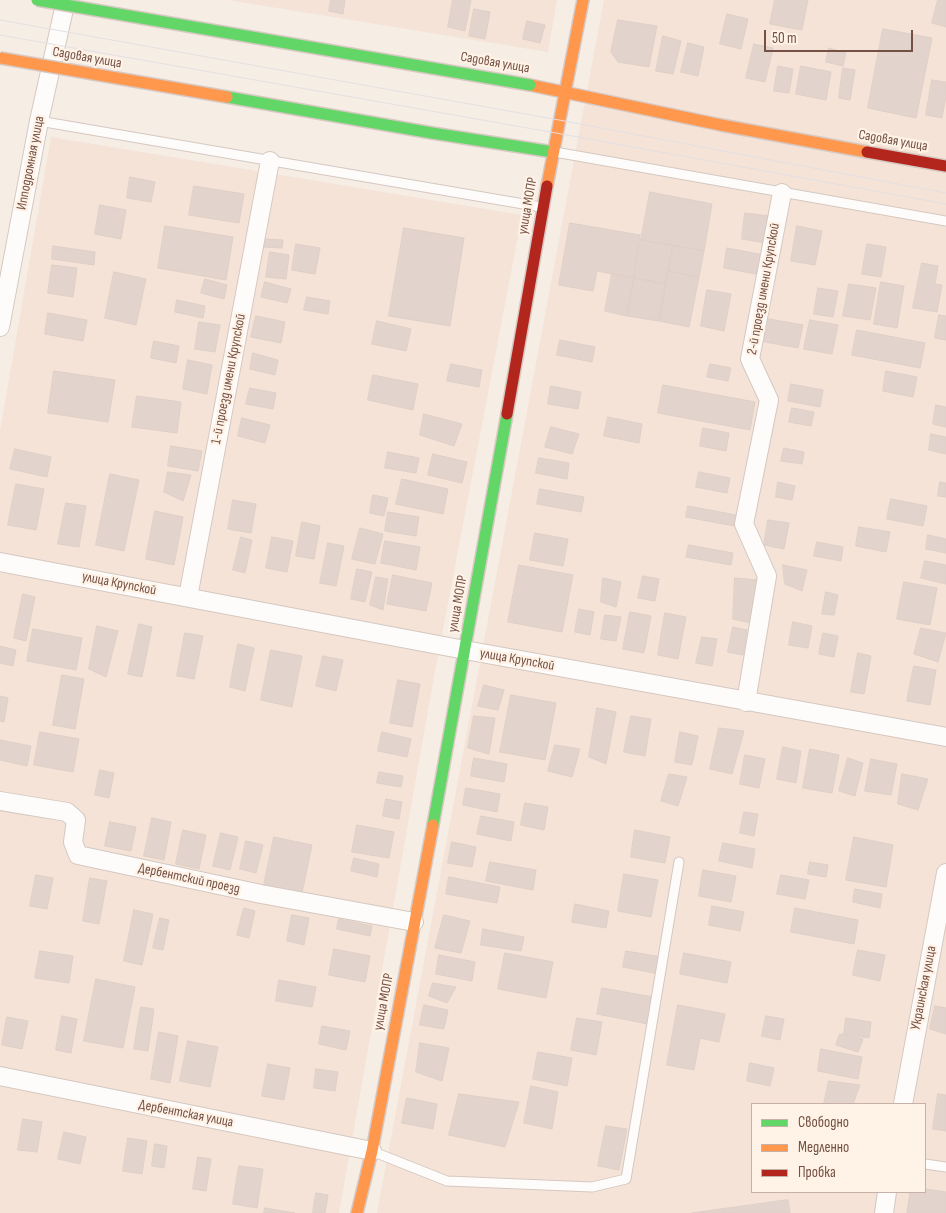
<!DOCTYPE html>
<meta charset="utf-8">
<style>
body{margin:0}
#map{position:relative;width:946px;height:1213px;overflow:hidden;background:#f6ede5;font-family:"Sofia Sans Condensed",sans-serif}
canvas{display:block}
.legend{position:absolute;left:751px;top:1103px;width:175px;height:90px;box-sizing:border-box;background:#fff2e6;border:1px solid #c7b1a6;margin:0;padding:6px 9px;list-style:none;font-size:15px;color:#745045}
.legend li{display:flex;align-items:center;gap:10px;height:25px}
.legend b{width:25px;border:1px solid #c7b1a6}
.scale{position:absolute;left:764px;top:30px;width:149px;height:22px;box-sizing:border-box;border:2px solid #745045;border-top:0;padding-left:6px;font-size:15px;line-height:18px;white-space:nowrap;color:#745045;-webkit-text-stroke:4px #fff2e6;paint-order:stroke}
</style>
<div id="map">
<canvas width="946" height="1213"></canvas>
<ul class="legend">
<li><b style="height:6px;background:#63d668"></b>Свободно</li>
<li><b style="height:6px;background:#ff974d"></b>Медленно</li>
<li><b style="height:6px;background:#b3261e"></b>Пробка</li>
</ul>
<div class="scale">50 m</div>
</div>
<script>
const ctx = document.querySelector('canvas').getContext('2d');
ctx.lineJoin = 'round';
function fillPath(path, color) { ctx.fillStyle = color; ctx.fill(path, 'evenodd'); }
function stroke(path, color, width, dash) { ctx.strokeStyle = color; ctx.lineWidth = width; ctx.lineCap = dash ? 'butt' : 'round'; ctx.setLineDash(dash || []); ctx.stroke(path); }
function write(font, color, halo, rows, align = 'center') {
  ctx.font = font + ' "Sofia Sans Condensed",sans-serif'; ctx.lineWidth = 4.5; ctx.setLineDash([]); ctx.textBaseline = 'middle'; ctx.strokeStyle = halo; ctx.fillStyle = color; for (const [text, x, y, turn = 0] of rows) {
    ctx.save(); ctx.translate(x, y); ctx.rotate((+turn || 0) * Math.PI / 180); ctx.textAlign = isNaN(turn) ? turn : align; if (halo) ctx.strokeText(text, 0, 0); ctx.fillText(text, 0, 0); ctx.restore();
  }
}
fillPath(new Path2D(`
 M228 0H557L548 52Z
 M604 0H946V1213H377ZM752 1104H925V1192H752Z
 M51 137 522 215 435 671 339 1213H0V431Z`), '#f4e3d6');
const building = new Path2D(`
 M331 0H345L343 14 329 11Z
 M453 0H471L465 31 448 27Z
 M775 0H808L802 30 770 24Z
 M938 0H946V27L932 23Z
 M474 9 490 12 485 39 469 36Z
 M727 14 748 19 741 49 720 44Z
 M618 20 657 26 649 67 618 62 611 52Z
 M527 21 545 25 540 43 523 39Z
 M883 29 932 38 916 118 868 108Z
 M663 36 681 41 673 74 656 71Z
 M688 43 704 47 698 76 681 72Z
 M754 44 773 48 765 82 746 78Z
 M829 48 846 53 843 66 826 62Z
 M778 66 793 69 789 93 774 91Z
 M801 66 831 72 826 100 796 94Z
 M843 68 855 70 850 100 839 98Z
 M932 80 946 82V96L942 118 926 115Z
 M130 177 155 182 151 202 127 198Z
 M194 186 244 194 239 223 189 215Z
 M650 192 712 204 704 251 641 240Z
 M100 205 126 210 121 239 95 234Z
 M745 213 770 216 766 243 742 239Z
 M570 223 640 235 634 278 597 271 593 291 559 285Z
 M165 226 233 237 226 280 158 268Z
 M797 226 822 231 815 265 791 261Z
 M404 228 464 238 450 326 389 316Z
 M264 239 283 240 282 248 264 247Z
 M641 240 673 245 666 284 634 278Z
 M296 244 320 248 315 274 292 270Z
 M867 244 886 247 881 277 862 274Z
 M673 245 704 251 699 277 668 271Z
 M53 246 95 252 94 265 52 259Z
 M727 248 764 255 761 275 724 268Z
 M270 252 289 255 286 279 266 277Z
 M922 263 938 266 935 284 942 285 937 312 913 308Z
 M52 265 77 268 73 297 48 293Z
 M668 271 699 277 689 327 659 321Z
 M114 272 146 279 136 325 105 318Z
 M612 274 634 278 627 316 605 311Z
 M634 278 666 284 659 321 627 316Z
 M205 279 227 285 224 299 201 293Z
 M265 282 291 289 287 303 261 297Z
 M881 282 904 286 897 328 874 324Z
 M849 284 876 288 870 320 843 316Z
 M818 288 838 291 833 317 814 314Z
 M707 290 731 294 724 331 701 326Z
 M307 297 330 301 328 314 304 310Z
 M177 300 205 306 203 318 175 312Z
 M48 313 87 320 83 341 45 334Z
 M939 315 946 316V340L935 338Z
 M256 316 285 322 281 343 251 337Z
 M764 318 803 325 798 348 760 341Z
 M810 320 838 325 832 354 804 349Z
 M377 321 411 329 406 351 372 344Z
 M199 322 220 325 215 352 195 349Z
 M857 330 925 343 920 368 852 355Z
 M560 340 595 347 592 362 557 355Z
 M154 341 179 346 176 363 151 358Z
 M253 353 278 360 275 375 250 369Z
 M188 360 212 365 207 394 183 389Z
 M451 364 482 370 479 387 447 381Z
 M710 364 731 368 728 381 707 377Z
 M54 371 115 380 108 422 48 413Z
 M886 371 917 377 913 397 883 391Z
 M373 375 418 384 413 410 368 400Z
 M791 384 823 390 820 407 788 401Z
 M663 385 755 402 750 430 658 413Z
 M551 386 581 392 578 409 548 404Z
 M250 388 276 393 273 409 246 404Z
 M137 396 181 402 177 433 132 427Z
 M936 405 946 407V427L933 424Z
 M792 408 814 412 811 426 789 422Z
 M424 414 462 424 454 446 420 435Z
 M608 417 642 424 639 443 604 436Z
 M242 418 270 425 265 443 238 436Z
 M551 427 579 434 572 454 545 447Z
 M703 428 729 433 726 451 700 446Z
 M931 434 946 437V454L929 450Z
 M171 446 202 451 198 471 168 466Z
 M784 448 804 452 802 464 781 461Z
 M15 449 51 457 47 477 10 469Z
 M388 452 419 458 416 473 385 468Z
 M433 454 467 462 462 483 428 475Z
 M539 458 569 463 567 479 536 473Z
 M168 472 191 475 183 501 164 492Z
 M699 472 730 478 727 493 696 487Z
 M110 474 139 480 124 551 96 545Z
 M402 479 448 489 443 514 396 504Z
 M778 482 795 486 792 500 776 497Z
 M940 482 946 483V497L938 496Z
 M16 484 44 489 36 530 8 525Z
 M540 489 584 497 581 512 537 504Z
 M373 495 388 498 384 516 370 513Z
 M891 499 927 506 923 526 887 519Z
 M233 500 256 504 251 533 228 529Z
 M66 503 86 506 79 547 58 544Z
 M688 506 736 515 734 526 686 517Z
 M155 511 183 517 174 565 146 559Z
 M388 512 419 517 416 536 385 531Z
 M768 520 789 523 784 549 764 545Z
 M302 522 320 526 314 559 296 556Z
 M859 527 890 532 886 552 856 546Z
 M360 528 383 534 375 564 352 559Z
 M535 533 568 539 563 566 530 560Z
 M928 535 946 539V553L926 549Z
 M241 537 252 540 245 573 233 570Z
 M272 537 293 541 287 572 266 568Z
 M385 541 420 547 416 570 381 563Z
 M817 542 843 547 841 561 814 556Z
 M328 543 344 546 336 586 320 583Z
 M689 545 733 553 731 565 686 557Z
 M925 561 946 565V584L921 578Z
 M519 565 573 575 562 632 508 622Z
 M783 565 807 570 802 591 785 584Z
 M357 569 372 572 365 602 351 599Z
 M393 575 432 583 426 611 387 604Z
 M643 576 659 579 655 601 638 598Z
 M376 577 388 579 383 610 370 605Z
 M603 578 621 582 616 607 601 602Z
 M735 578 758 580 751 623 733 619Z
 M904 582 937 588 930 625 897 619Z
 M826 592 838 595 834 615 822 614Z
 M23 594 35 597 26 641 14 638Z
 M579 609 594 612 590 635 575 632Z
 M630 612 651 616 644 653 623 649Z
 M665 613 686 617 678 659 658 655Z
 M605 615 621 617 616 641 601 639Z
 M793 622 812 626 808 648 789 645Z
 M139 624 152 627 142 677 128 674Z
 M97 626 118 631 106 677 89 669Z
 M733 627 747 630 743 655 728 652Z
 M921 628 946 633 938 662 914 654Z
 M33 629 82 638 76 670 27 661Z
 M185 633 203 636 194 679 177 676Z
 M823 633 838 636 834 657 819 654Z
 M702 637 717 639 712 666 696 663Z
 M238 644 254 648 245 691 230 687Z
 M0 646 16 650 13 666 0 663Z
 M271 650 302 656 292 707 261 700Z
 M858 653 871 656 864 694 851 692Z
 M323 656 343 660 336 691 316 686Z
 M914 666 936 670 930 705 907 701Z
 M62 675 84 679 75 729 53 725Z
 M398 680 420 684 412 727 390 723Z
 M484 685 504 690 498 710 478 706Z
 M511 695 556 703 545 760 500 752Z
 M0 696 8 698 4 722 0 721Z
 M597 708 616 712 606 764 589 757Z
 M474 716 495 718 489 754 468 748Z
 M631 716 651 719 645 756 624 752Z
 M719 728 744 731 732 774 710 769Z
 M40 732 79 739 73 772 34 765Z
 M382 732 411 739 407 757 378 751Z
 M680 732 698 736 692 765 675 762Z
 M0 740 31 746 27 766 0 760Z
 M555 745 580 749 572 777 548 771Z
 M783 747 801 751 796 783 777 779Z
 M810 749 839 755 832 793 803 788Z
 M745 755 765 759 759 788 740 784Z
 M474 758 507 764 504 782 471 776Z
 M848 758 863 763 855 796 839 791Z
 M871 759 897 764 891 795 865 791Z
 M100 770 114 773 109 798 95 795Z
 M379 772 403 776 401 787 377 783Z
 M669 774 687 777 678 806 661 801Z
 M902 774 928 779 918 810 898 804Z
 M466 788 500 794 497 812 463 805Z
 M386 799 402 802 399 819 383 816Z
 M525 803 548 807 544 830 521 825Z
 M744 812 758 814 754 836 740 833Z
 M481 816 514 822 511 841 477 834Z
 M152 818 171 822 164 860 144 856Z
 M110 822 136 827 131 851 105 846Z
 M357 825 394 832 389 858 352 852Z
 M183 830 206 835 199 869 176 864Z
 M635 830 670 837 665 863 631 857Z
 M221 833 238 837 230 870 213 866Z
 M274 837 312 845 302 893 264 885Z
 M854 837 893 845 886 887 846 880Z
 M246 841 263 845 256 873 240 869Z
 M452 842 476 847 472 867 448 863Z
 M723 843 755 849 752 868 719 861Z
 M354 858 379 864 377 877 351 871Z
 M490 862 536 870 533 890 486 881Z
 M810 862 828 865 826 877 808 874Z
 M703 870 736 876 731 902 699 896Z
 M624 874 658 880 651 917 618 911Z
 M36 875 53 878 47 909 30 906Z
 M781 875 809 880 805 899 777 894Z
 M449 877 500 887 497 903 446 894Z
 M90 878 107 881 99 924 83 921Z
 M855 889 882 894 880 908 853 902Z
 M575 904 609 911 606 928 572 922Z
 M712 906 744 912 740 931 709 925Z
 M244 908 255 911 249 938 237 935Z
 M795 908 858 920 854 944 791 932Z
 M134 910 153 914 142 965 124 961Z
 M292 915 309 918 304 945 287 941Z
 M444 915 470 921 461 953 435 948Z
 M160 918 169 920 163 950 153 948Z
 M339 919 372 926 370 936 337 929Z
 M483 929 524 937 521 951 481 945Z
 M334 949 370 956 365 982 329 975Z
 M858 950 885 955 880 981 853 975Z
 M40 951 73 956 69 983 35 978Z
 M626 951 662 957 659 974 623 967Z
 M505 953 553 962 546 998 498 989Z
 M684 953 731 962 727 983 680 974Z
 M439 955 475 962 472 981 436 974Z
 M96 979 135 987 123 1048 84 1041Z
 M279 980 316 987 312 1007 276 1001Z
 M433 983 456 987 447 1003 429 996Z
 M602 988 653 997 648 1024 597 1014Z
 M424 1005 448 1010 444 1029 420 1025Z
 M678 1005 725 1014 719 1042 700 1038 694 1070 667 1065Z
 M935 1006 946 1008V1034L930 1029Z
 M141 1007 154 1009 148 1051 134 1049Z
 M62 1016 77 1019 71 1053 56 1050Z
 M766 1016 784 1019 780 1040 762 1036Z
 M7 1017 28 1021 22 1049 2 1045Z
 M577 1018 602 1022 596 1055 571 1050Z
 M846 1018 871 1022 869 1038 844 1034Z
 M322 1026 350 1031 346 1050 319 1044Z
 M159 1032 178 1036 170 1083 151 1079Z
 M840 1034 863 1039 858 1052 836 1045Z
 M188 1041 218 1047 210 1087 180 1081Z
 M420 1043 449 1048 442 1081 416 1072Z
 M821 1049 862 1057 858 1079 818 1071Z
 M538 1052 572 1058 567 1086 533 1079Z
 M750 1063 774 1068 770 1086 747 1081Z
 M268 1064 290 1068 284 1100 262 1096Z
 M316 1069 338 1072 335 1091 314 1088Z
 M829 1081 860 1085 853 1104H824Z
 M531 1086 558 1092 552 1129 524 1123Z
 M459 1094 519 1102 505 1147 449 1135Z
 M938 1094 946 1095V1131L933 1129Z
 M407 1098 437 1104 433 1129 402 1123Z
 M23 1119 42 1122 37 1152 18 1150Z
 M606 1126 627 1129 619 1170 598 1166Z
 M64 1132 86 1137 80 1164 58 1159Z
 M128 1138 147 1141 142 1174 123 1171Z
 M155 1144 167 1146 164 1168 152 1166Z
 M198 1157 211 1159 206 1191 193 1189Z
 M239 1166 263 1169 257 1208 233 1204Z
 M925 1189 946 1192V1213H907L910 1192H925Z
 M316 1193 328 1195 325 1213H313Z
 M788 1200 790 1213H692Z
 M265 1208 295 1213H264Z`);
fillPath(building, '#e2d4cd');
stroke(building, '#dfcfc7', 1);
const lane = new Path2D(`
 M39 121 541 207
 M555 152 946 221
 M374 1152 447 1181 592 1187 626 1179 679 862
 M925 1164 946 1167`);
const street = new Path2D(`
 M0 327 39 121 66 0
 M0 562 465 650 946 737
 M188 597 270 161
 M746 702 767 576 744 524 769 400 750 359 782 193
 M0 801 67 812 76 820 73 842 78 855 261 894 414 922
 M0 1076 372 1151
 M903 1104 946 873
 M884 1213 887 1192`);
const fast = new Path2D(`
 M432 133 553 152
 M433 825 507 414`);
const slow = new Path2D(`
 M530 85 721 125 867 152
 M547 186 583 0
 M357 1213 372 1151 433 825`);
const jam = new Path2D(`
 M867 152 946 166
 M507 414 547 186`);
stroke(lane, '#d5c8c1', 11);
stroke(street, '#d5c8c1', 20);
stroke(fast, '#d7c8c2', 14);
stroke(slow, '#d7c8c2', 14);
stroke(jam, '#d7c8c2', 14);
stroke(lane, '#fefcfb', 9);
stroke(street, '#fefcfb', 18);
stroke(fast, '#63d668', 11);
stroke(slow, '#ff974d', 11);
stroke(jam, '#b3261e', 11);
stroke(new Path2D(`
 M0 20 559 120 946 193
 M0 35 556 133 946 204`), '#e3dfe3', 1);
const fastBridge = new Path2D(`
 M37 0 530 85
 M227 97 432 133`);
const slowBridge = new Path2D(`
 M0 58 227 97`);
stroke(fastBridge, '#d7c8c2', 14, []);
stroke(slowBridge, '#d7c8c2', 14, []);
stroke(fastBridge, '#63d668', 11);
stroke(slowBridge, '#ff974d', 11);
write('14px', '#745045', '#fff2e6', [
 ["Садовая улица",87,58,10],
 ["Садовая улица",495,63,10],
 ["Садовая улица",893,141,10],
 ["Ипподромная улица",31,163,-79],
 ["улица МОПР",528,206,-80],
 ["2-й проезд имени Крупской",764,289,-80],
 ["1-й проезд имени Крупской",229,379,-79],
 ["улица Крупской",119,584,11],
 ["улица МОПР",458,604,-80],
 ["улица Крупской",517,660,10],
 ["Дербентский проезд",189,879,12],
 ["Украинская улица",924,988,-79],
 ["улица МОПР",384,1002,-79],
 ["Дербентская улица",186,1114,11]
]);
</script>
